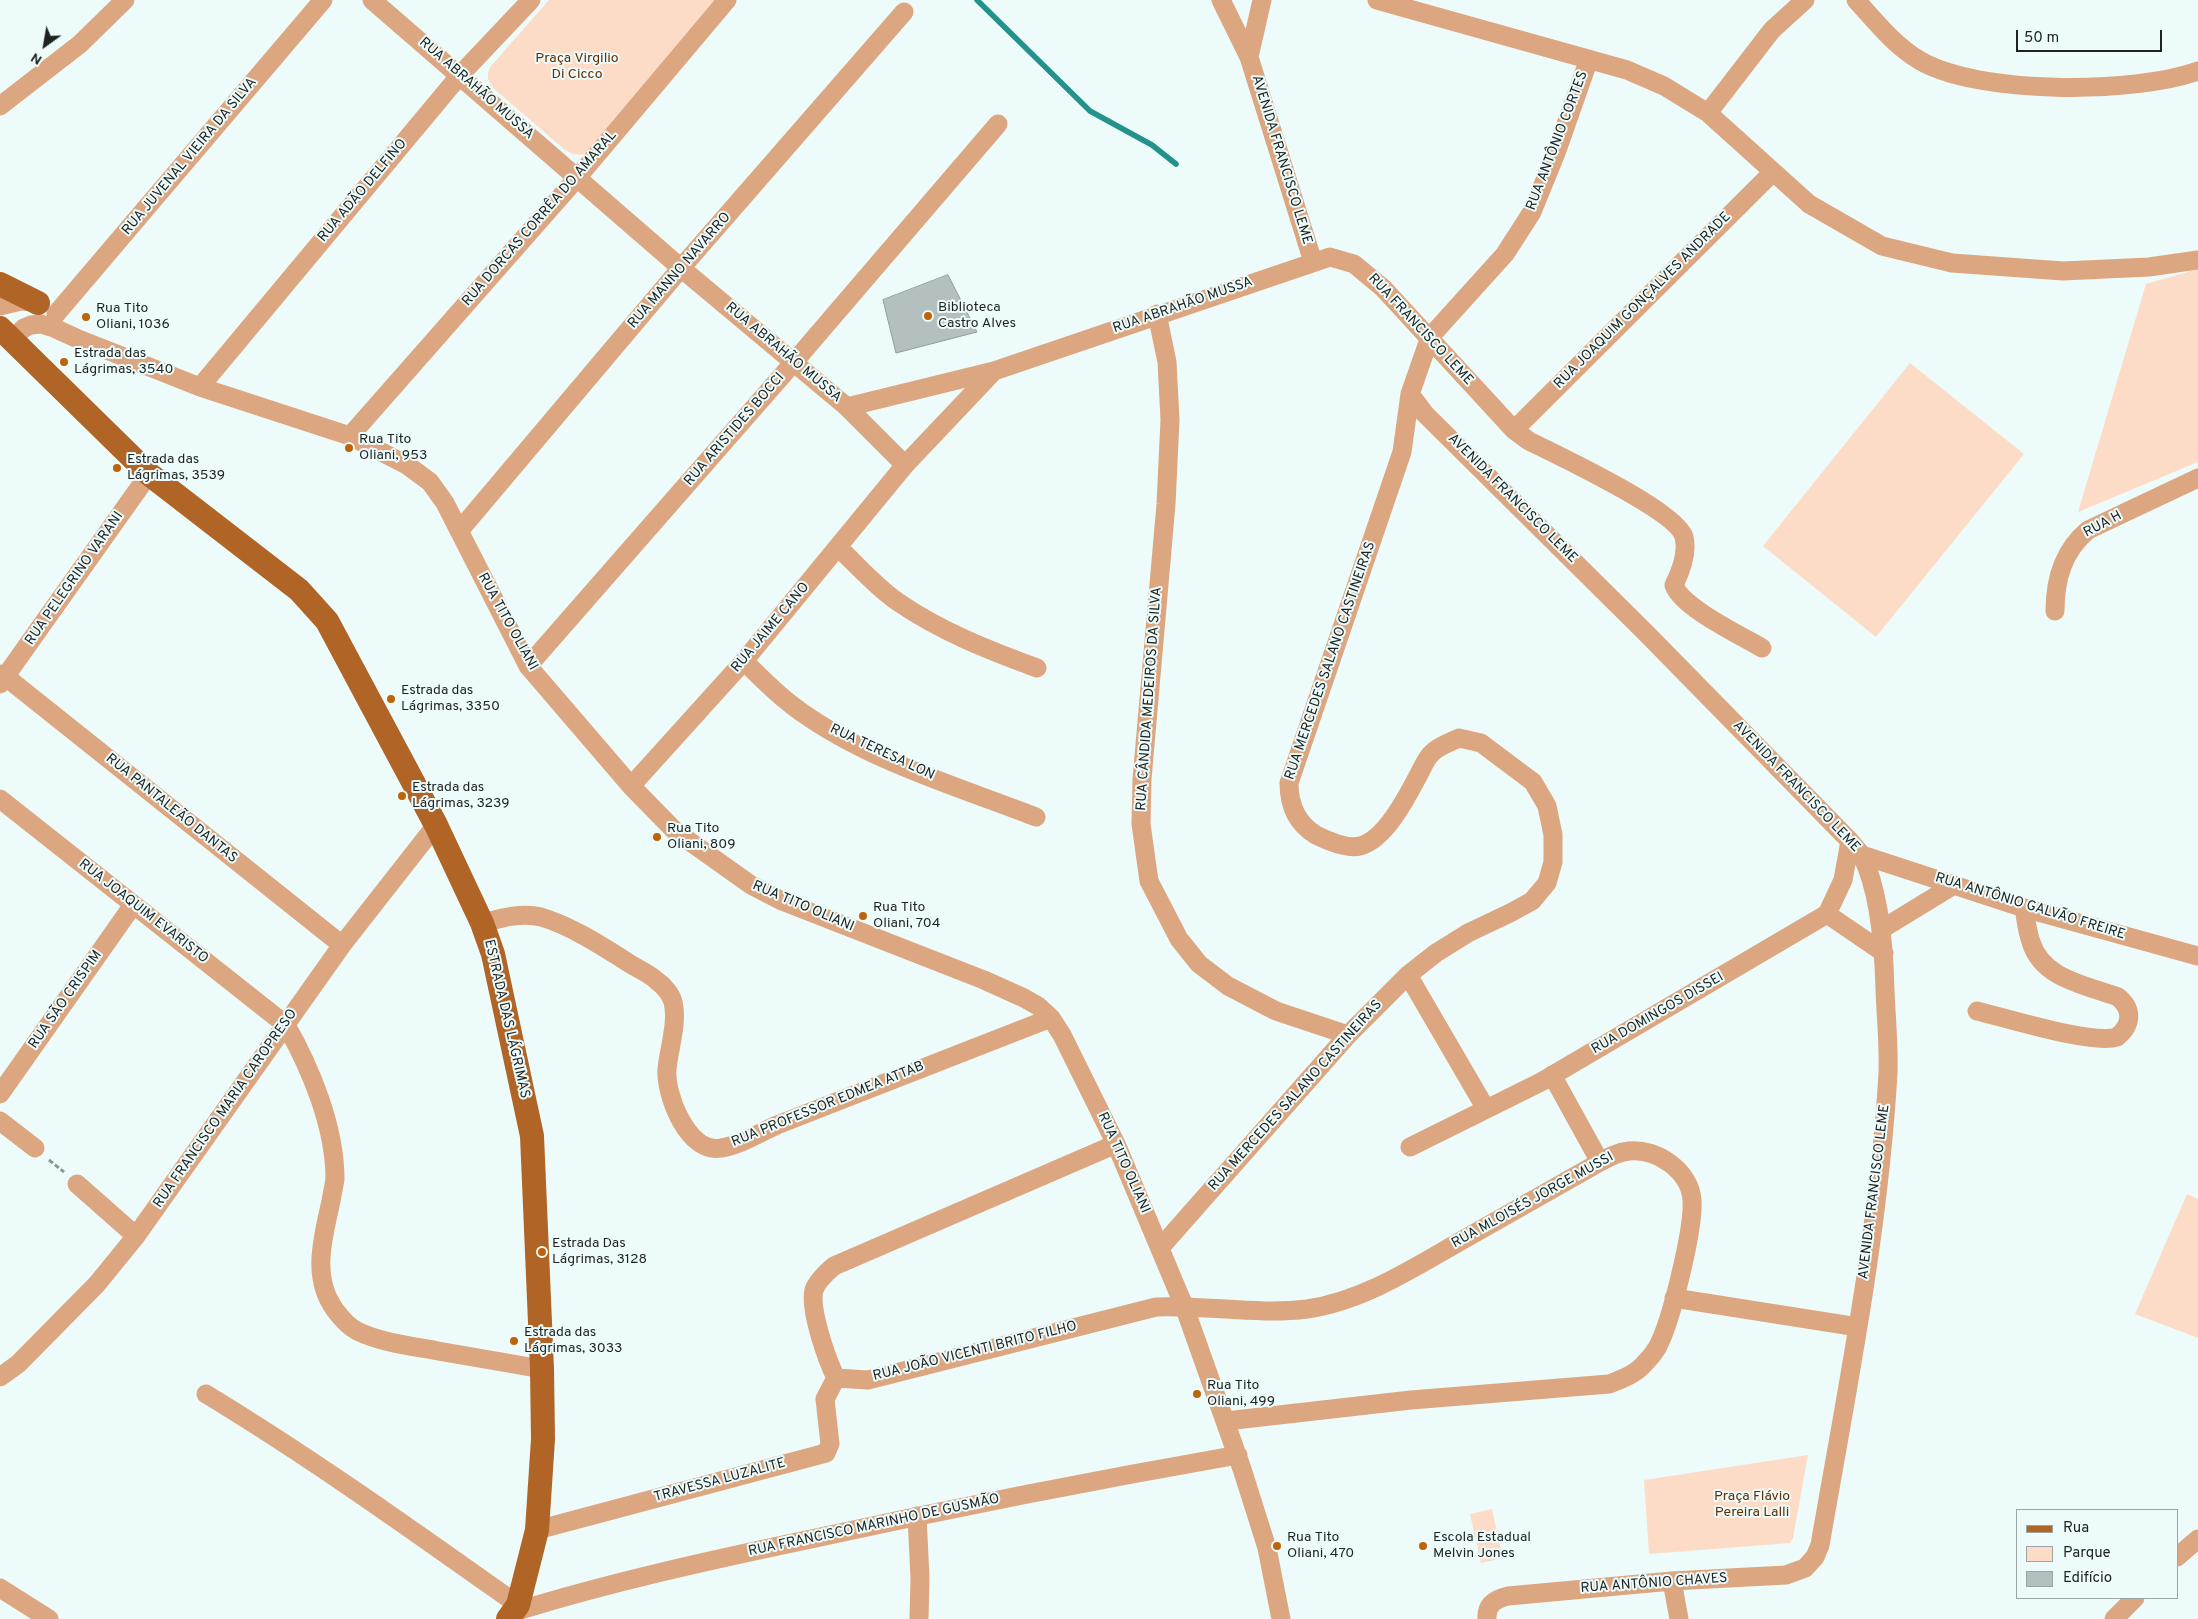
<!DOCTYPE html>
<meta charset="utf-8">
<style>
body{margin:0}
#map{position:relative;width:2198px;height:1619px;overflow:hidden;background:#edfbfa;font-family:Overpass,sans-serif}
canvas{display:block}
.legend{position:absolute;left:2016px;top:1509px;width:162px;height:90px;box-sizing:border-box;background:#edfbfa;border:1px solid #9aa4a4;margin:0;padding:6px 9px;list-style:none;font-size:15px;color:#1d2222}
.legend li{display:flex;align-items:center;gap:10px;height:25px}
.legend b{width:25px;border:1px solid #9aa4a4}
.north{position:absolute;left:20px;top:20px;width:50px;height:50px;-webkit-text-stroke:4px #edfbfa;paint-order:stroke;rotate:212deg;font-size:14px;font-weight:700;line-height:20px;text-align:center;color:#1d2222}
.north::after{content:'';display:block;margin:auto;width:18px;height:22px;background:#1d2222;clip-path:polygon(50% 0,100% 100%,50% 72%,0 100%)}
.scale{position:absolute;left:2016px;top:30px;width:146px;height:22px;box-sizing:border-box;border:2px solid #1d2222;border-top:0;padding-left:6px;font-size:15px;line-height:18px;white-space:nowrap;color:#1d2222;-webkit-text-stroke:4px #edfbfa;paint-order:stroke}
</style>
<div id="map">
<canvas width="2198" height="1619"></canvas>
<ul class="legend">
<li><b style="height:6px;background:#b06426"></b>Rua</li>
<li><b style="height:14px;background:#fddcc7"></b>Parque</li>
<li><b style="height:14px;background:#b3c0bf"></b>Edifício</li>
</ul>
<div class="north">N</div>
<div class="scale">50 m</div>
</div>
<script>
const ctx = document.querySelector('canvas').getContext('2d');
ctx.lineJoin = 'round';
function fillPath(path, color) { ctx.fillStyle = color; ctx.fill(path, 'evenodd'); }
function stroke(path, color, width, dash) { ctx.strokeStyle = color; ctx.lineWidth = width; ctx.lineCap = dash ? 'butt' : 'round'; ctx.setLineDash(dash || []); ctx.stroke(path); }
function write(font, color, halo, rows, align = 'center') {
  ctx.font = font + ' Overpass,sans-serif'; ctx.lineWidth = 4; ctx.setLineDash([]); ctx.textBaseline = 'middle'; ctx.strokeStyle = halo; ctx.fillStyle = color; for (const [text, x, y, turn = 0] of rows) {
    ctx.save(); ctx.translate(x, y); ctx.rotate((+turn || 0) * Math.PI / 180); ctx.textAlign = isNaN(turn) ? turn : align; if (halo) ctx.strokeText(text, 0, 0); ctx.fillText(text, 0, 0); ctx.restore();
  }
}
fillPath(new Path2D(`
 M549 0H716L588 153C578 156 572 155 564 149L493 88C487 80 486 74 491 66Z
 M2198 269V462L2078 512 2146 284Z
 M1910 363 2024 454 1876 637 1763 546Z
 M2187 1194 2198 1199V1338L2135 1314Z
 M1808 1455 1793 1538 1790 1543 1649 1554 1644 1480Z
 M1492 1509 1503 1558 1481 1563 1470 1514Z`), '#fddcc7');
stroke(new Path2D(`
 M977 0 1090 111 1152 145 1176 164`), '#23918c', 5.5);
const building = new Path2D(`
 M948 275 977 332 896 353 883 300Z`);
fillPath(building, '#b3c0bf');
stroke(building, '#919e9c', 1);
stroke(new Path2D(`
 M49 1160 64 1172`), '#8c9695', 3, [5, 2.5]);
stroke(new Path2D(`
 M372 0 681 268 847 407 994 371 1330 257 1354 264 1383 288 1514 430 1529 441C1557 455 1677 511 1684 537 1688 553 1681 571 1674 585 1681 607 1740 635 1762 648
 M1221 0 1249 57 1313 262
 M1377 0 1627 70 1664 86 1708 113 1809 204 1882 246 1952 263 2063 271 2149 267 2198 260
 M1856 0C1876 22 1894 45 1919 60 1977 95 2135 94 2198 71
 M1249 57 1262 0
 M0 106 80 44 125 0
 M1708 113 1772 30 1805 0
 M0 306 21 301 36 302
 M56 314 323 0
 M1157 314 1167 362 1170 420 1166 504 1142 779 1141 824 1149 881 1179 939 1199 964 1228 986 1276 1011 1348 1035
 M12 339 24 328 31 325 41 324 54 328 76 338 200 387 350 436 407 465 430 482 445 503 528 666 631 786 675 831 751 885 782 901 984 980 1024 998 1038 1006 1051 1018 1062 1035 1116 1144 1184 1306 1242 1469 1267 1548 1281 1619
 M200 387 460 75 531 0
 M1410 394 1425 414 1647 634 1850 841C1854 846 1859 851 1862 856 1880 892 1884 950 1885 990 1886 1017 1889 1045 1888 1073 1879 1231 1847 1389 1820 1545L1815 1557 1805 1568 1786 1575 1672 1581 1508 1596C1495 1599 1486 1605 1487 1619
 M847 407 905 465
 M1514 430 1773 172
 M350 436 577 178 727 0
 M459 531 681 268 904 12
 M838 547C857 565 876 587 898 602 940 631 988 650 1037 668
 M2055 611C2055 579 2063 551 2088 530L2198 478
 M744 661C765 682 785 702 810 718 877 763 961 788 1036 817
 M528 666 794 362 998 124
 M0 674 6 677 342 945
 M0 684 149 474
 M631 786 744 661 905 465 994 371
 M0 799 286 1025C311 1069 335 1127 335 1179 334 1186 332 1194 331 1201 323 1238 311 1277 335 1310 341 1318 348 1326 357 1331 382 1343 411 1346 438 1351 473 1357 507 1363 542 1369
 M1862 855 2024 908 2198 956
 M1827 914 1884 953
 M482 923C501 918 522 912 541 917 572 926 605 948 632 965 640 970 650 974 657 981 663 985 671 994 673 1002 678 1023 669 1048 667 1069 665 1095 688 1154 721 1148 740 1145 759 1133 777 1125L1051 1018
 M1882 929 1954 885
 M1408 975 1486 1109
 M1977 1011C2006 1018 2093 1045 2117 1037 2132 1025 2133 1009 2118 997 2086 985 2042 979 2031 942 2027 931 2026 919 2024 908
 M1552 1075 1600 1162
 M0 1094 133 905
 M0 1121 35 1148
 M1116 1144 834 1266C827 1272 817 1281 814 1290 809 1309 827 1360 836 1378L868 1380 1156 1307C1206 1305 1258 1315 1307 1309 1362 1301 1412 1269 1459 1242 1506 1215 1553 1189 1600 1162 1609 1157 1618 1152 1629 1151 1657 1148 1690 1171 1692 1200 1694 1228 1671 1323 1657 1348 1654 1353 1649 1359 1645 1363 1636 1374 1622 1379 1609 1384L1411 1400 1226 1421
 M1410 1147 1541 1082 1827 914 1843 880 1850 841
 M77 1184 136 1236
 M1160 1248 1348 1035 1408 975 1436 953 1468 933 1510 913 1532 901 1547 883 1553 862V835L1547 806 1533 782 1481 743 1459 738C1451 742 1438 746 1432 753 1426 758 1422 769 1418 776 1407 797 1385 840 1360 846 1347 849 1328 841 1316 835 1296 823 1289 805 1289 783L1402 452 1410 394 1430 337 1505 254 1532 212 1556 153 1589 59
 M1674 1298 1858 1327
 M0 1377 18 1364 97 1284 136 1236 342 945 436 825
 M206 1394C313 1459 415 1532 518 1605
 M917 1516 920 1578 919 1619
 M537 1530 826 1453 830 1444 825 1399 836 1378
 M2177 1557 2198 1539
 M1672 1581 1679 1619
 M0 1588 49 1619
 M514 1612C611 1582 711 1560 811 1539 953 1508 1095 1480 1238 1455
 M2114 1619 2135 1598`), '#dca681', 19);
stroke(new Path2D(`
 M0 284 38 303
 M0 328 149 474 299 590 327 621 436 825 482 923 493 954 532 1136 542 1369 543 1439 537 1530 518 1605 508 1619`), '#b06426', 24);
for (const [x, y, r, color] of [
 [928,316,5,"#bd6308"],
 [86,317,5,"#bd6308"],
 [64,362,5,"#bd6308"],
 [349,448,5,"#bd6308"],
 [117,468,5,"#bd6308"],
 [391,699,5,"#bd6308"],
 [402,796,5,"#bd6308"],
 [657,837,5,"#bd6308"],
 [863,916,5,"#bd6308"],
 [542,1252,5,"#bd6308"],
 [514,1341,5,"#bd6308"],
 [1197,1394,5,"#bd6308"],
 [1277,1546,5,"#bd6308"],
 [1423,1546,5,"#bd6308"]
]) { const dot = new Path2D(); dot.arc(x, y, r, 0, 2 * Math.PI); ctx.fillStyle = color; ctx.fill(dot); stroke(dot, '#edfbfa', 2); }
write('14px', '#612e00', '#edfbfa', [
 ["Praça Virgilio",577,59],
 ["Di Cicco",577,75],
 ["Praça Flávio",1752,1497],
 ["Pereira Lalli",1752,1513]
]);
write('14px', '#1d2222', '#edfbfa', [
 ["RUA ABRAHÃO MUSSA",476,89,41],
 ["RUA ANTÔNIO CORTES",1558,141,-69],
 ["RUA JUVENAL VIEIRA DA SILVA",190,157,-50],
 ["AVENIDA FRANCISCO LEME",1281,160,73],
 ["RUA ADÃO DELFINO",363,191,-50],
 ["RUA DORCAS CORRÊA DO AMARAL",540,219,-49],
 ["RUA MANNO NAVARRO",680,271,-49],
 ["RUA JOAQUIM GONÇALVES ANDRADE",1643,301,-45],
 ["RUA ABRAHÃO MUSSA",1183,306,-19],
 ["RUA FRANCISCO LEME",1420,330,47],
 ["RUA ABRAHÃO MUSSA",783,353,40],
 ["RUA ARISTIDES BOCCI",735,430,-49],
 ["AVENIDA FRANCISCO LEME",1512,499,45],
 ["RUA H",2103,525,-28],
 ["RUA PELEGRINO VARANI",75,579,-55],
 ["RUA TITO OLIANI",507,622,61],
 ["RUA JAIME CANO",771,628,-50],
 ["RUA MERCEDES SALANO CASTINEIRAS",1331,661,-71],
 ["RUA CÂNDIDA MEDEIROS DA SILVA",1150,699,-86],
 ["RUA TERESA LON",882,753,25],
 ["AVENIDA FRANCISCO LEME",1796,787,46],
 ["RUA PANTALEÃO DANTAS",171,809,39],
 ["RUA TITO OLIANI",803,907,23],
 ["RUA ANTÔNIO GALVÃO FREIRE",2030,907,17],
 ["RUA JOAQUIM EVARISTO",143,912,38],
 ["RUA SÃO CRISPIM",66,1000,-55],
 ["RUA DOMINGOS DISSEI",1658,1014,-30],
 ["ESTRADA DAS LÁGRIMAS",506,1019,77],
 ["RUA MERCEDES SALANO CASTINEIRAS",1296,1096,-48],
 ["RUA PROFESSOR EDMEA ATTAB",828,1105,-22],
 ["RUA FRANCISCO MARIA CAROPRESO",226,1109,-55],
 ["RUA TITO OLIANI",1123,1163,66],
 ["AVENIDA FRANCISCO LEME",1875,1192,-83],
 ["RUA MLOISÉS JORGE MUSSI",1533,1201,-29],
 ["RUA JOÃO VICENTI BRITO FILHO",975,1352,-14],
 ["TRAVESSA LUZALITE",720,1481,-15],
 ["RUA FRANCISCO MARINHO DE GUSMÃO",874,1526,-12],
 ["RUA ANTÔNIO CHAVES",1654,1584,-4]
]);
write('14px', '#1d2222', '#edfbfa', [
 ["Biblioteca",938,308],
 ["Castro Alves",938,324],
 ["Rua Tito",96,309],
 ["Oliani, 1036",96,325],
 ["Estrada das",74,354],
 ["Lágrimas, 3540",74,370],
 ["Rua Tito",359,440],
 ["Oliani, 953",359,456],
 ["Estrada das",127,460],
 ["Lágrimas, 3539",127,476],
 ["Estrada das",401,691],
 ["Lágrimas, 3350",401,707],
 ["Estrada das",412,788],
 ["Lágrimas, 3239",412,804],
 ["Rua Tito",667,829],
 ["Oliani, 809",667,845],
 ["Rua Tito",873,908],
 ["Oliani, 704",873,924],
 ["Estrada Das",552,1244],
 ["Lágrimas, 3128",552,1260],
 ["Estrada das",524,1333],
 ["Lágrimas, 3033",524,1349],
 ["Rua Tito",1207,1386],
 ["Oliani, 499",1207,1402],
 ["Rua Tito",1287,1538],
 ["Oliani, 470",1287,1554],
 ["Escola Estadual",1433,1538],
 ["Melvin Jones",1433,1554]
], 'left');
</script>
